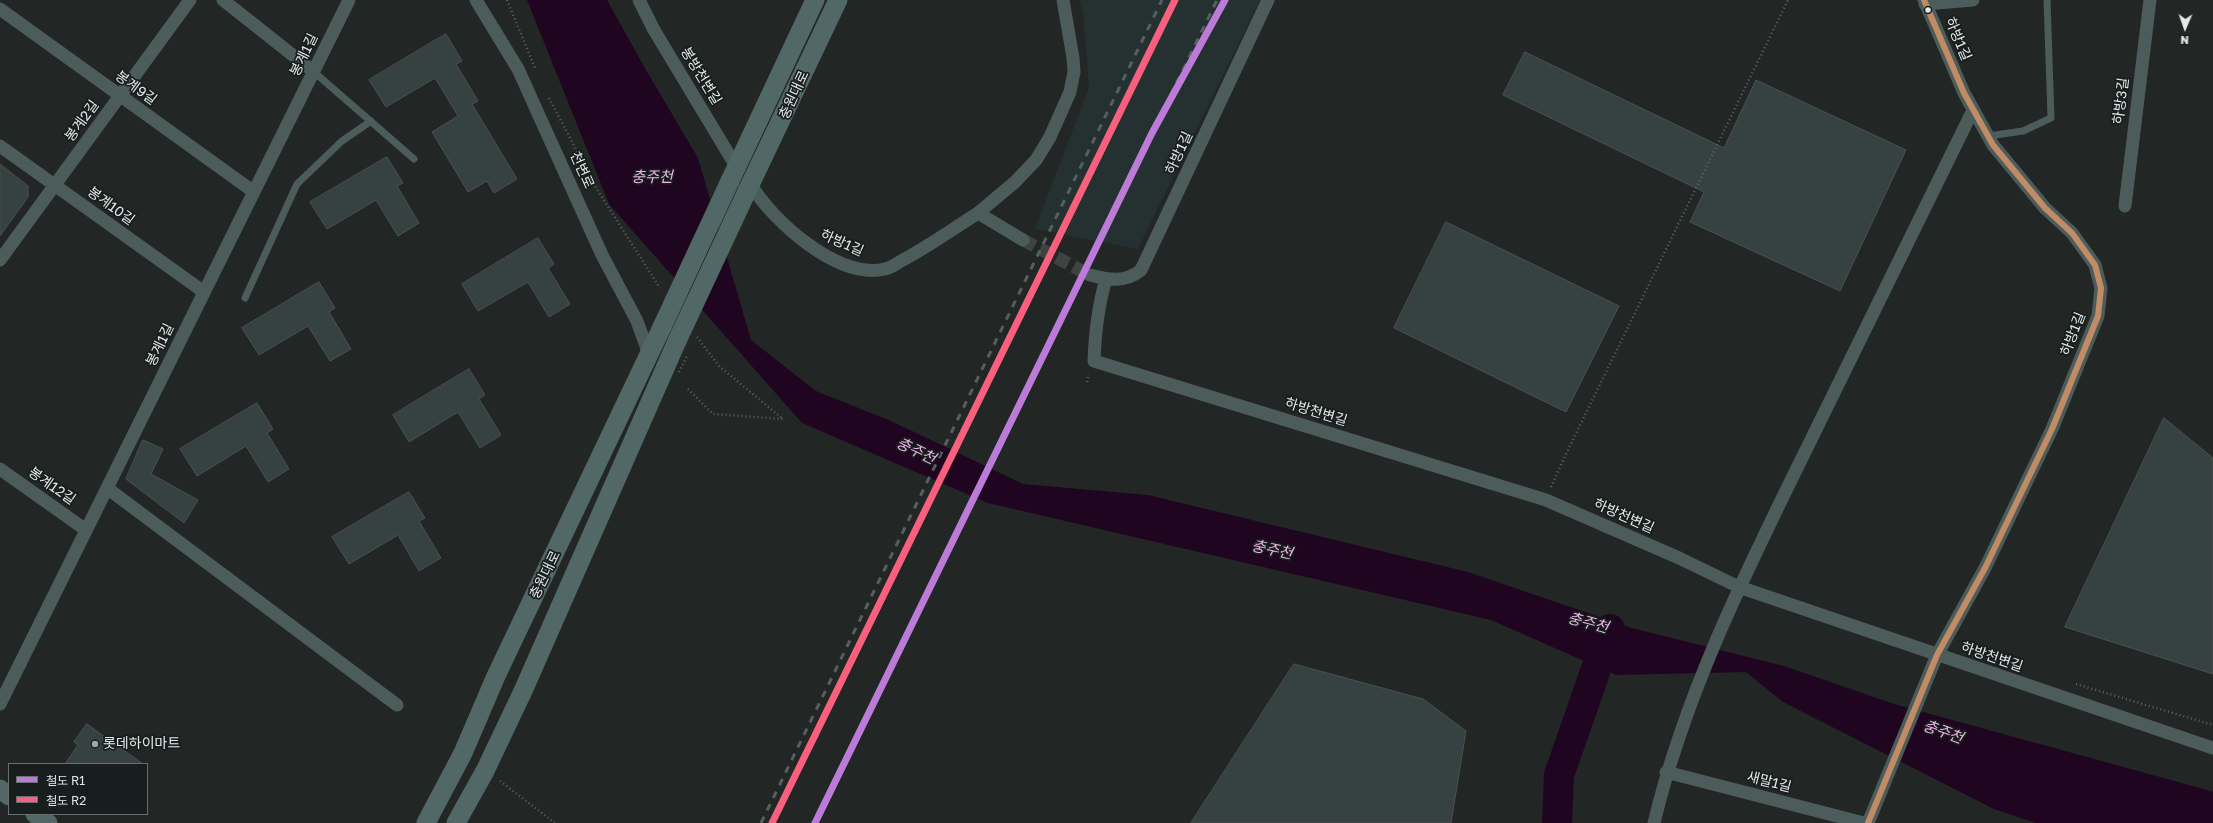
<!DOCTYPE html>
<meta charset="utf-8">
<style>
body{margin:0}
#map{position:relative;width:2213px;height:823px;overflow:hidden;background:#222625;font-family:"Golos Text","Noto Sans KR",sans-serif}
canvas{display:block}
.legend{position:absolute;left:8px;top:763px;width:140px;height:52px;box-sizing:border-box;background:#171e1d;border:1px solid #696f6e;margin:0;padding:5px 7px;list-style:none;font-size:12px;color:#e4e8e8}
.legend li{display:flex;align-items:center;gap:8px;height:20px}
.legend b{width:20px;border:1px solid #696f6e}
.north{position:absolute;left:2165px;top:8px;width:40px;height:40px;-webkit-text-stroke:3px #171e1d;paint-order:stroke;rotate:182deg;font-size:11px;font-weight:700;line-height:16px;text-align:center;color:#e4e8e8}
.north::after{content:'';display:block;margin:auto;width:14px;height:18px;background:#e4e8e8;clip-path:polygon(50% 0,100% 100%,50% 72%,0 100%)}
</style>
<div id="map">
<canvas width="2213" height="823"></canvas>
<ul class="legend">
<li><b style="height:5px;background:#bd7bd9"></b>철도 R1</li>
<li><b style="height:5px;background:#f8607d"></b>철도 R2</li>
</ul>
<div class="north">N</div>
</div>
<script>
const ctx = document.querySelector('canvas').getContext('2d');
ctx.lineJoin = 'round';
function fillPath(path, color) { ctx.fillStyle = color; ctx.fill(path, 'evenodd'); }
function stroke(path, color, width, dash) { ctx.strokeStyle = color; ctx.lineWidth = width; ctx.lineCap = dash ? 'butt' : 'round'; ctx.setLineDash(dash || []); ctx.stroke(path); }
function write(font, color, halo, rows, align = 'center') {
  ctx.font = font + ' "Golos Text","Noto Sans KR",sans-serif'; ctx.lineWidth = 3.5; ctx.setLineDash([]); ctx.textBaseline = 'middle'; ctx.strokeStyle = halo; ctx.fillStyle = color; for (const [text, x, y, turn = 0] of rows) {
    ctx.save(); ctx.translate(x, y); ctx.rotate((+turn || 0) * Math.PI / 180); ctx.textAlign = isNaN(turn) ? turn : align; if (halo) ctx.strokeText(text, 0, 0); ctx.fillText(text, 0, 0); ctx.restore();
  }
}
fillPath(new Path2D(`
 M1079 0H1260L1138 249 1035 229 1089 87 1083 14Z`), '#243130');
fillPath(new Path2D(`
 M527 0H607L646 70 698 158 751 340 816 391 891 421 1023 484 1148 495 1468 572 1632 628 1784 666 1894 704 2200 788 2213 792V823H2036L1994 809 1783 702 1746 672 1616 675 1491 620 988 503 802 423 609 204Z`), '#200520');
stroke(new Path2D(`
 M1557 823 1559 775 1610 629`), '#200520', 30);
const building = new Path2D(`
 M446 34 462 61 456 64 478 101 472 104 517 179 494 193 487 181 468 192 432 132 458 116 435 78 386 107 369 80Z
 M1525 52 1724 148 1756 80 1906 150 1840 291 1690 222 1704 192 1503 95Z
 M387 157 403 183 397 186 419 223 398 236 376 200 327 229 310 202Z
 M0 164 28 186V197L0 236Z
 M1446 222 1619 306 1566 412 1394 328Z
 M538 238 554 264 548 268 570 304 549 317 528 282 478 311 462 284Z
 M319 282 335 308 329 312 351 349 330 361 308 326 259 355 242 328Z
 M469 369 485 395 479 399 501 435 480 448 458 412 409 442 393 415Z
 M257 403 273 429 267 433 289 469 268 482 246 446 197 476 180 449Z
 M2164 418 2213 458V674L2065 627Z
 M143 440 163 449 151 474 198 500 184 523 126 479Z
 M409 492 425 518 419 521 441 558 419 571 398 535 349 564 332 537Z
 M1294 664 1423 699 1466 731 1451 823H1191Z
 M87 724 143 764H65L78 745 74 742Z`);
fillPath(building, '#364241');
stroke(building, '#4d5050', 1);
stroke(new Path2D(`
 M1023 240 1090 275`), '#3f4342', 13, [13, 6]);
stroke(new Path2D(`
 M507 0 535 68
 M549 98 598 191 660 288
 M1087 382 1089 374
 M688 389 713 414 783 419 719 366 697 337
 M1551 487 1566 454 1788 0
 M2076 684 2213 725
 M500 781 555 823`), '#596563', 2.5, [1, 3]);
stroke(new Path2D(`
 M314 72 414 159
 M1988 136 2023 131 2051 118 2047 0
 M245 298 297 184 342 141 371 121`), '#4c5c5b', 7);
stroke(new Path2D(`
 M223 0 314 72
 M476 0 518 69 602 255 637 321 650 357
 M639 0 654 30 737 168
 M1925 4 1973 0
 M0 9 254 192
 M0 146 204 292
 M751 185C773 221 838 280 885 269 891 268 896 264 901 261 928 247 953 229 978 213L1023 240
 M2125 206 2150 0
 M978 213 1015 182 1036 160 1050 137 1070 92 1074 72 1073 58 1063 0
 M0 260 190 0
 M1090 275C1109 280 1125 283 1141 270L1268 0
 M1106 279C1098 306 1095 333 1094 361L1546 500 1679 558 1739 587 2213 748
 M0 469 86 530
 M107 488 397 705
 M0 704 349 0
 M1666 772 1864 823
 M1654 823C1685 694 1745 574 1803 456 1860 341 1916 225 1973 110
 M1868 823 1937 655 1985 568 2052 429 2098 316 2101 288 2095 265 2072 233 2045 208 1993 145 1964 93 1924 0`), '#4c5c5b', 13);
stroke(new Path2D(`
 M730 181 815 0
 M748 189 838 0
 M0 789 9 796
 M35 814 48 823
 M426 823 463 753 496 676 662 327
 M456 823 485 771 523 691 677 341`), '#526866', 19);
stroke(new Path2D(`
 M1152 133 1217 0
 M761 823 1162 0
 M772 823 1175 0`), '#555f5d', 3, [7, 7]);
stroke(new Path2D(`
 M679 372 687 356`), '#596563', 2.5, [1, 3]);
stroke(new Path2D(`
 M662 327 730 181
 M677 341 748 189`), '#526866', 19);
stroke(new Path2D(`
 M1868 823 1937 655 1985 568 2052 429 2098 316 2101 288 2095 265 2072 233 2045 208 1993 145 1964 93 1924 0`), '#c18c65', 6);
stroke(new Path2D(`
 M815 823 1152 133 1225 0`), '#bd7bd9', 7);
stroke(new Path2D(`
 M772 823 1175 0`), '#f8607d', 7);
for (const [x, y, r, color] of [
 [1928,10,3.5,"#e4e8e8"],
 [95,744,4,"#a0a4a4"]
]) { const dot = new Path2D(); dot.arc(x, y, r, 0, 2 * Math.PI); ctx.fillStyle = color; ctx.fill(dot); stroke(dot, '#171e1d', 1.5); }
write('14px', '#e4e8e8', '#171e1d', [
 ["하방1길",1958,39,67],
 ["봉계1길",304,55,-64],
 ["봉방천변길",701,76,59],
 ["봉계9길",136,88,36],
 ["충원대로",794,95,-65],
 ["하방3길",2121,101,-83],
 ["봉계2길",82,121,-54],
 ["하방1길",1179,153,-65],
 ["천변로",582,170,66],
 ["봉계10길",111,206,36],
 ["하방1길",842,243,24],
 ["하방1길",2073,334,-69],
 ["봉계1길",160,345,-64],
 ["하방천변길",1316,412,17],
 ["봉계12길",52,486,35],
 ["하방천변길",1624,516,24],
 ["충원대로",545,575,-64],
 ["하방천변길",1992,657,19],
 ["새말1길",1769,782,14]
]);
write('14px', '#e4e8e8', '#171e1d', [
 ["롯데하이마트",103,744]
], 'left');
write('italic 15px', '#f0b2e9', '#171e1d', [
 ["충주천",652,177],
 ["충주천",916,451,26],
 ["충주천",1272,550,12],
 ["충주천",1588,623,15],
 ["충주천",1943,732,20]
]);
</script>
